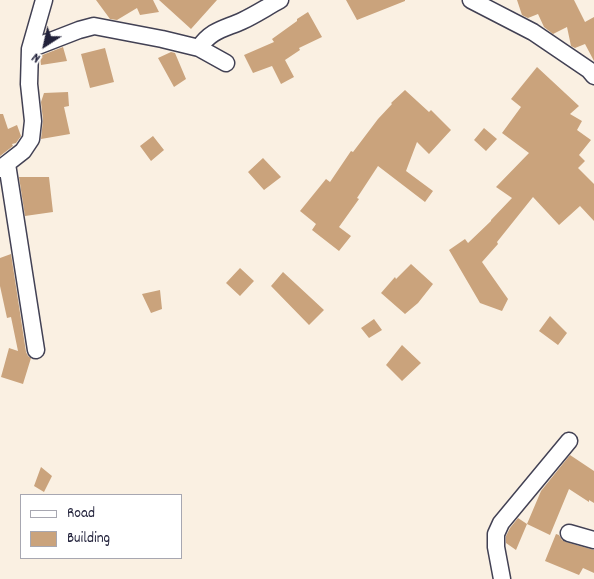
<!DOCTYPE html>
<style>
body{margin:0}
#map{position:relative;width:594px;height:579px;overflow:hidden;background:#faf0e2;font-family:Dekko,sans-serif}
canvas{display:block}
.legend{position:absolute;left:20px;top:494px;width:162px;height:65px;box-sizing:border-box;background:#fff;border:1px solid #a7a7b1;margin:0;padding:6px 9px;list-style:none;font-size:15px;color:#22223b}
.legend li{display:flex;align-items:center;gap:10px;height:25px}
.legend b{width:25px;border:1px solid #a7a7b1}
.north{position:absolute;left:20px;top:20px;width:50px;height:50px;-webkit-text-stroke:4px #fff;paint-order:stroke;rotate:215deg;font-size:14px;font-weight:700;line-height:20px;text-align:center;color:#22223b}
.north::after{content:'';display:block;margin:auto;width:18px;height:22px;background:#22223b;clip-path:polygon(50% 0,100% 100%,50% 72%,0 100%)}
</style>
<div id="map">
<canvas width="594" height="579"></canvas>
<ul class="legend">
<li><b style="height:6px;background:#fff"></b>Road</li>
<li><b style="height:14px;background:#caa37c"></b>Building</li>
</ul>
<div class="north">N</div>
</div>
<script>
const ctx = document.querySelector('canvas').getContext('2d');
ctx.lineJoin = 'round';
function fillPath(path, color) { ctx.fillStyle = color; ctx.fill(path, 'evenodd'); }
function stroke(path, color, width, dash) { ctx.strokeStyle = color; ctx.lineWidth = width; ctx.lineCap = dash ? 'butt' : 'round'; ctx.setLineDash(dash || []); ctx.stroke(path); }
fillPath(new Path2D(`
 M96 0H153L159 12 140 15 137 8 117 20 110 19Z
 M159 0H217L191 29Z
 M346 0H405V1L357 20Z
 M517 0H574L585 22 594 17V61L585 44 575 48 571 46 567 27 553 34 544 27 538 14 528 18 522 15Z
 M308 12 322 37 299 48 300 50 285 60 294 77 281 84 272 66 253 73 244 55 274 42 272 39 297 21V19Z
 M63 47 67 61 41 65 40 56Z
 M105 48 114 82 90 88 81 54Z
 M171 52 175 53 186 79 174 87 158 58Z
 M537 67 579 106 570 114 582 121 577 130 591 140 579 155 585 161 578 168 594 184V221L580 206 559 225 533 197 497 242 498 244 482 262 508 299 502 311 480 303 449 250 465 239 468 243 491 221V220L512 198 496 187 529 153 502 133 521 107 511 99Z
 M405 90 429 112 431 110 451 130 429 154 417 142 406 171 433 191 425 202 378 166 357 198 359 199 339 227 351 236 339 251 312 230 316 224 300 211 326 179 330 182 351 151 353 152 378 119 392 104 391 103Z
 M68 92 69 106 64 107 70 134 41 139 43 120 41 102 44 93Z
 M0 114H3L8 129 17 125 21 136 16 143 12 144 13 146 0 156Z
 M484 128 497 139 486 151 474 140Z
 M153 136 164 150 151 161 140 146Z
 M263 158 281 177 264 190 248 172Z
 M19 177H49L53 212 25 216Z
 M11 254 26 352 28 356 31 358 23 384 1 377 9 348 18 351 11 317 7 318 0 286V258Z
 M411 264 433 284 418 303 405 314 381 293 395 277 396 279Z
 M240 268 254 281 240 296 226 283Z
 M283 272 324 310 309 325 271 286Z
 M160 290 162 309 151 313 142 294Z
 M550 316 567 333 558 345 539 331Z
 M374 319 382 330 369 338 361 328Z
 M402 345 421 363 402 381 386 365Z
 M570 455 594 471V503L589 500V502L569 489 550 535 527 524 541 491Z
 M41 467 52 476 44 492 34 486Z
 M518 518 527 524 516 550 506 543V536L510 528Z
 M556 534 559 535 562 540 566 542 594 550V573L583 568 579 575 545 561Z`), '#caa37c');
const minor = new Path2D(`
 M471 0 533 32 589 70 594 76
 M199 48C211 30 224 29 242 21 255 15 267 7 280 0
 M30 49 79 30 94 26 162 39 199 48 226 63
 M7 164 36 350
 M0 169 23 151 31 139 33 121 29 84 30 49 44 0
 M569 533 594 540
 M502 579 496 547V534L501 523 569 441`);
stroke(minor, '#424154', 19);
stroke(minor, '#fff', 16);
</script>
